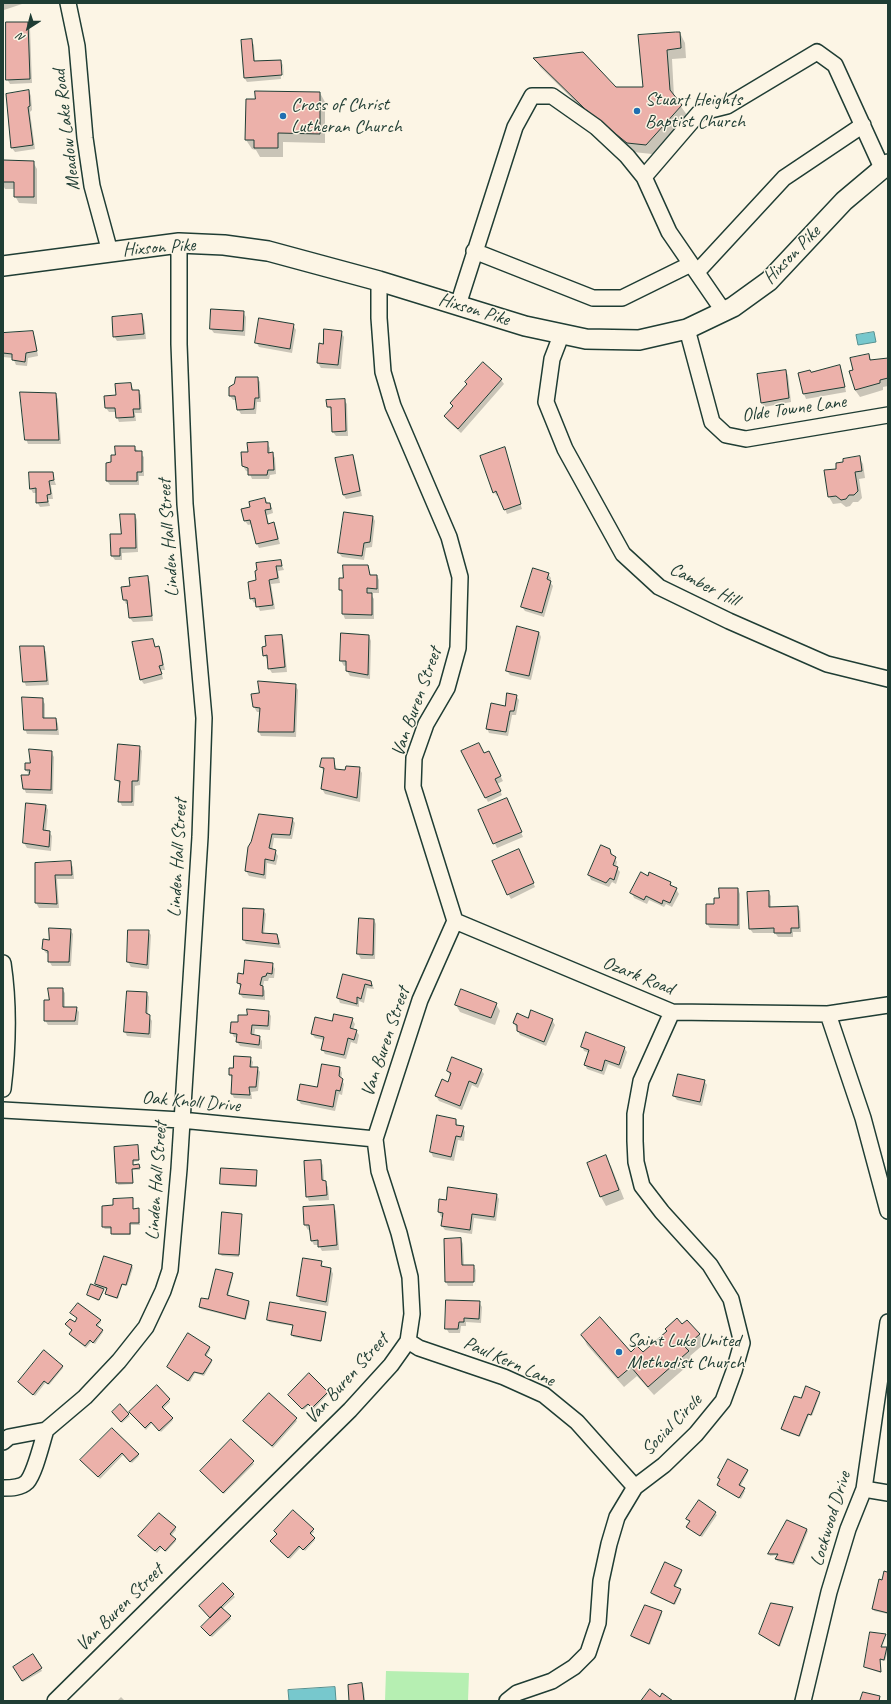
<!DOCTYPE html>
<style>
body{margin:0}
#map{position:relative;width:891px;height:1704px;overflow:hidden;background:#fcf5e5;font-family:Caveat,sans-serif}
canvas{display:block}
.frame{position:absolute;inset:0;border:4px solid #1f3d34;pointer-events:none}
.north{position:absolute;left:8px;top:8px;width:40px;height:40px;-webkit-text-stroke:3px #fcf5e5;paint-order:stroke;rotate:216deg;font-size:11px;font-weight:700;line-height:16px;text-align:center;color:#1f3d34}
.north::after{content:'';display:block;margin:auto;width:14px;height:18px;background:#1f3d34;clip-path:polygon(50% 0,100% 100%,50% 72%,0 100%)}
</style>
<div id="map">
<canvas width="891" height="1704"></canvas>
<div class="frame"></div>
<div class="north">N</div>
</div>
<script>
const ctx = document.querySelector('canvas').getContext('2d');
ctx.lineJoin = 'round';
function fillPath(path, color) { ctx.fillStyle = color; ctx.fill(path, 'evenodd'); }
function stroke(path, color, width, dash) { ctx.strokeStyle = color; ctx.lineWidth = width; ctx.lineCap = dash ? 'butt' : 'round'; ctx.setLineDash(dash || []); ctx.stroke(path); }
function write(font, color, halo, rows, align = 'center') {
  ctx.font = font + ' Caveat,sans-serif'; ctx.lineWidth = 3; ctx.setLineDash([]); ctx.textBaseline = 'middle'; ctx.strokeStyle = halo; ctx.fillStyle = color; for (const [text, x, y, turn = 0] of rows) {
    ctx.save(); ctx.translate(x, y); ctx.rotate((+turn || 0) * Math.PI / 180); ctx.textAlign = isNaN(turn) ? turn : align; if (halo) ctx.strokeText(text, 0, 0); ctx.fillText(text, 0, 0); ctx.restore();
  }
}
fillPath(new Path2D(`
 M386 1671 469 1673 468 1701H385Z`), '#b6efb2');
const water = new Path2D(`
 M874 332 876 342 858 345 856 335Z
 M335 1687 336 1701H289L288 1690Z`);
fillPath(water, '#77c8cd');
stroke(water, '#549090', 1);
fillPath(new Path2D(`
 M3 3H22V4L4 10Z
 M27 23 30 28 32 83 10 84 7 79Z
 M680 33 685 43 686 58 672 59 674 97 687 115 652 154 633 152 593 119 540 67 535 59 616 88H644L639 36Z
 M251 40 254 45 255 62 280 61 283 65 284 79 282 64H280L281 79 247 82 244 77Z
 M29 91 31 96 32 110 30 112 35 149 15 152 12 148Z
 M320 93 325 102V143L283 142V157H260L256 150 252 149 246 140 247 100Z
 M3 161 33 162 37 169V204L19 203 15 196V189H5L3 185Z
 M243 312 246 317 245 336 214 333 211 329Z
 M141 315 144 320 146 339 117 341 114 336Z
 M293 325 296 330 292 353 259 347 256 342Z
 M32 332 35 337 38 356 28 358 27 366 16 365 13 358 3 357V334Z
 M341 332 344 337 341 369 321 368 318 363 324 345Z
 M868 355 872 361 888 359V386L883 387V390L860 397 855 390 854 371Z
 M483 363 501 380 504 384 461 433 448 421 445 417 453 407 451 403 468 385Z
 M840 366 842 371 846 392 806 399 804 394 799 373H811Z
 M785 371 788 375 791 402 764 407 762 403Z
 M257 378 260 382 261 402H257L256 414H241L238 409 237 400H233L230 396Z
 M131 384 134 391H138L141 395 142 413H135L136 421 119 422 117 417 116 412H109L106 408 117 396Z
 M55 394 58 399 61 444H28L26 439Z
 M344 400 347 404 348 436H336L333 432 332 411 328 406Z
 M267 443 270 448V454L272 453 275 458 276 474 270 475 269 479H252L249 472 246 471 243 466 249 453Z
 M134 447 144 457V476H139V485H110L107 481 112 463 116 456Z
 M504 448 522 509 507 514 499 495 497 496 494 492 481 456Z
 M352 456 355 461 362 496 346 499 343 494Z
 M859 457 863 464 865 478 859 479 862 498 858 502H853L850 506 846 507 841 503 833 504 829 497 837 470Z
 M52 473 56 485H51L53 499H48L50 506 40 507 37 502V493H33L31 489Z
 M265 499 272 508 273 513 267 515 269 525 273 524 276 528 280 544 259 548 257 544 252 524 248 525 245 521 251 508Z
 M135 515 137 520 138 552 122 553V560H115L112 556 122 535Z
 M373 517 375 521 372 547 366 548 364 560 342 557 339 553Z
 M280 561 284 570 278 571 280 583 271 584 275 609 260 611 256 602 254 603 251 598 257 581Z
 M367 566 371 576H377L379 580V593H370L374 599V619H345L343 614V594L340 590 344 579Z
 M548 574 551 578 550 582 553 586 544 617 525 611 522 607Z
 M147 577 150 582 153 621 133 622 130 618 129 604H126L124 600Z
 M539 632 541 637 531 680 510 675 507 671Z
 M342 634 369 636 371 641 370 679 350 676 347 671V665L344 666 341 661Z
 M281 636 284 640 287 672 272 673 269 668 268 660 264 655 267 647Z
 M153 640 156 648 158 647 161 652 165 670H161L163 679 144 684 141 680 133 643Z
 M43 647 46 652 49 685 26 686 24 681Z
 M295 685 298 690 296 737 261 736 259 732 260 712H257L254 707 260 694Z
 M516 696 519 700 516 715H512L508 736 489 733 487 728Z
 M42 699 45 704V719H56L58 724 59 735 27 734 25 729Z
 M139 747 142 751 140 785 135 786 134 806H122L120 802 121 785 116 780Z
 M51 752 54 757 53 794 26 793 24 788 30 776 26 770Z
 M462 752 491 757 503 781 497 784 502 795 488 802Z
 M333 759 337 770 346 771 359 768 362 773 360 802 325 794 322 789 324 772 321 767Z
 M509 804 523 837 497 848 480 811Z
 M46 806 48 810 46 831 49 832 52 836 51 851 27 848 24 843Z
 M292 819 295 823 292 839 274 838 272 850 275 851 278 856 276 865 267 863 266 879 249 876 246 871 249 847Z
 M609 850 617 862 616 867 620 872 616 884 612 882 609 887 591 880 589 875Z
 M521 855 535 887 511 899 508 894Z
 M70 862 73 867 74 879H57L59 908H39L36 903V864Z
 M648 877 670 883 673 888 676 889 679 894 672 907 666 904 664 907 649 900 647 904 634 898 632 893Z
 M738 889 740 894V929L710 928 707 924 720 899Z
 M768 892 771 896V908L797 907 800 911 801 932H793V937H778L775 933H753L750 929Z
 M263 910 266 914 264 934 277 935 279 939 281 948 246 944 244 940Z
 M360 919 374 920 376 924 375 959H361L358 954Z
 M70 930 73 934 71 966H52L49 961V954L46 953 43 949 50 941Z
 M148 931 151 935 149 969 131 967 128 962Z
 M272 964 275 969 274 978H269L268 981H264L263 987 265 991V1000L243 998 240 994 241 988 238 983 244 975Z
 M344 975 371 982 373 986 374 989 367 988 364 1003 359 1001V1007L340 1003 338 998Z
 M62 989 65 993V1008H76L79 1012 78 1025H48L45 1020 50 1001Z
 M147 993 149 997 148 1015 152 1021 151 1038 127 1036 125 1032Z
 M496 1004 500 1011 495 1025 460 1012 456 1005Z
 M268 1012 271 1016 270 1030 255 1029 254 1036 259 1037 262 1041V1049L240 1046 237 1042 238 1038 234 1037 232 1033 239 1023 248 1016Z
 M352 1019 355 1024 353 1030 356 1031 359 1035 357 1044 351 1042 346 1059 325 1054 322 1049 324 1040 315 1038 312 1034 333 1022Z
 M528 1019 552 1020 555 1025 546 1046 520 1035 514 1023Z
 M582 1046 624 1048 627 1052 621 1069 608 1064 604 1075 587 1069 585 1065 589 1053 584 1051Z
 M250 1058 253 1062 252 1068H257L260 1072 258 1091 251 1092 252 1099 234 1098 232 1094V1079L230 1075 234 1069Z
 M340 1068 342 1073 341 1079 344 1084 342 1095 339 1094 335 1111 301 1104 298 1100 318 1088Z
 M481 1070 484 1074 478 1088 472 1085 462 1110 439 1101 436 1096 449 1083 450 1076 448 1071Z
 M704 1081 707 1085 702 1106 677 1100 674 1096Z
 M455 1120 458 1126 463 1127 465 1132 464 1141 458 1140 454 1161 433 1157 431 1152Z
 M137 1146 139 1161 133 1162V1166L139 1165 140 1170H132L133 1184 118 1185 115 1148Z
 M605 1157 611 1166 624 1199 606 1206 601 1197Z
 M320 1161 323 1165 324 1181 328 1187 329 1200 309 1201 307 1196Z
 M257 1171V1187L222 1185 221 1183Z
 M496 1194 499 1199 496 1221 474 1218 472 1234 445 1230 442 1226 444 1217H441L439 1212 440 1200 447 1201Z
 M132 1199 133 1210 138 1209 139 1211 140 1225H131V1235H113L112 1229H105L103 1227 114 1206Z
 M333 1206 336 1211 339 1250 322 1251 319 1245H314L312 1241 311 1229 308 1230 305 1225 304 1208Z
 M241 1215 239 1257 222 1256 220 1254Z
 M461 1239 463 1244 464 1266H473L476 1270V1286L475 1269H473V1286H448L446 1282Z
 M104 1257 132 1266 133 1268 127 1286 122 1285 118 1299 108 1296V1290L102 1288 103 1290 98 1301 88 1295 98 1287 96 1284Z
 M304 1259 321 1262 323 1268 331 1269 333 1274 328 1306 300 1301 298 1296Z
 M232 1274 233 1276 228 1297 249 1302 250 1304 246 1320 201 1309 200 1307 209 1301Z
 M479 1302 482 1307 481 1323 466 1322V1326H461L460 1333H449L446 1328Z
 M270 1303 325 1313 326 1315 321 1342 293 1337V1326L269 1322 268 1320Z
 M72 1313 100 1320 101 1322 97 1327 103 1332 95 1344 91 1342 86 1348 71 1336 70 1334 78 1319Z
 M682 1325 699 1334 704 1344 690 1356 693 1361 654 1395 637 1376 624 1387 587 1345 582 1335 631 1353 643 1354 668 1332Z
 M209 1348 210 1350 206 1357 212 1362 204 1376 195 1373 190 1382 168 1367Z
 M62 1366 63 1368 49 1385 46 1382 35 1396 20 1384Z
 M327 1392 328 1394 314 1409 309 1405 304 1410 290 1397Z
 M819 1393 820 1395 812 1416 809 1415 800 1437 783 1431 782 1429 801 1400Z
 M269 1394 297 1421 273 1448 246 1423Z
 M169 1400 170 1402 163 1409 173 1420 161 1432 152 1423 146 1430 131 1414Z
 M114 1414 128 1415 130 1416 122 1423Z
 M112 1429 139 1456 132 1463 123 1455 100 1479 83 1462Z
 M231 1440 254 1464 224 1494 202 1473Z
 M747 1470 748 1472 740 1487 745 1491 741 1499 718 1485 720 1480 719 1478Z
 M699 1502 717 1515 702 1537 687 1527 690 1522 687 1519Z
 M788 1522 807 1530 808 1531 794 1565 777 1561 776 1559 778 1555 770 1556 769 1554Z
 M175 1528 176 1530 171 1536 176 1541 166 1552 161 1548 157 1553 141 1538Z
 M313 1530 314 1532 310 1535 315 1540 305 1551 301 1547 290 1559 273 1543 278 1535 275 1531Z
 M681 1570 682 1572 675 1588 681 1592 675 1605 653 1595 652 1593Z
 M888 1571V1614L874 1611 873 1609Z
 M223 1584 235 1597 222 1609 231 1619 212 1637 203 1629 211 1618Z
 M792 1608 793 1609 780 1647 762 1636 760 1634Z
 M661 1612 662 1614 650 1645 633 1638 632 1636Z
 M886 1636 882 1648H886L888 1650 885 1661 881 1660V1673L866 1668 865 1667 878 1651 880 1652Z
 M33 1655 42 1671 23 1682 14 1667Z
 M362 1684 364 1689 365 1701H350Z
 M121 1697 125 1701H117Z`), '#0003');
const building = new Path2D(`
 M6 22H28L30 79 6 80Z
 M676 32H680L681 48 667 50 670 90 682 105 646 145 627 143 586 110 533 58 583 52 616 87H643L638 35Z
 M252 39 254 61 281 60 282 75 244 78 241 40Z
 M29 90 30 106 28 107 33 145 11 148 6 94Z
 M255 91 320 92V134L278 133V148H254V140H245L246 99H255Z
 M3 160 34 161V197H14V182H3Z
 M211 309 244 311 243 331 210 329Z
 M142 314 144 334 113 337 112 317Z
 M259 318 294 324 290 349 255 343Z
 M324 329 342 331 338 365 317 363 319 343 323 344Z
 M33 331 37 351 26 353 25 362 12 360V354L3 353V333Z
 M869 354 870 360 888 358V378L880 380V383L855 390 849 371 853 370 850 358Z
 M483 362 502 379 458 429 444 416 453 406 450 403 467 384 465 382Z
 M840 365 845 387 803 394 798 373 810 370 811 372Z
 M786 370 789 398 761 403 757 374Z
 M236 377H258L259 398H255L254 409 237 410 235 396H229V387L234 384Z
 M131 383 132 390H139L140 409H133L134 417 116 418 115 408H105L104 396 116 395 115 384Z
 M20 392 56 393 59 440H25Z
 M345 399 346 431 332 432 331 407H327L326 400Z
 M268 442V453L273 452 274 470H268L267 475H248V468L242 466 241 452H248L247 443Z
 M115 446H135V451H142V472H137V481H106V463L111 462V455H115Z
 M505 447 521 504 504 510 496 491 493 493 480 456Z
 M353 455 360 491 343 495 335 458Z
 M860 456 862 471 855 472 858 491 854 495H849L846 499 841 500 836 496 828 497 824 470 836 469V463L843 462V459Z
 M29 472H53L54 480 49 481 51 494 47 495 48 502 36 503V488L30 489Z
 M265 498 266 503H270L271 509 265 510 268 524 274 522 278 539 256 544 250 520 244 521 241 509 250 507 249 502Z
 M344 512 373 516 370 542 364 543 362 556 338 553Z
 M120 514H135L136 548H120V556H111L110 534H121Z
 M281 560 282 566H276L278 578 269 580 273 605 256 607 255 598 250 599 248 582 256 580 255 571 257 570 256 563Z
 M343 565H368L370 575H377V589L367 588V593H372V615L342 614V590H339V578H343Z
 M533 568 549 573 547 579 551 581 542 613 521 607Z
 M148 576 152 616 129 618 127 600H123L121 587 130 586 129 578Z
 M517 626 539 632 529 676 506 671Z
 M341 633 369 635 368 675 346 671V661H340Z
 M282 635 285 667 268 669 267 655 263 656 262 647 266 646 265 636Z
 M153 639 155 647 159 646 161 654 163 665 159 666 162 674 140 680 132 642Z
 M20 646H44L47 681 23 682Z
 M258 681 296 684 294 732H258L260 708 253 707 251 694 259 693Z
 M507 693 517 695 514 711H510L506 732 486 729 491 703 505 706Z
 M22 697 43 698V718H56L57 730H24Z
 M479 743 484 753 489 751 501 776 495 779 501 791 485 798 461 751Z
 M118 744 140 746 138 781H132V802H118L120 781 115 780Z
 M29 749 52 751 51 790 23 789 21 775H29L30 770H25V763H30Z
 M322 758H334L335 769 345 770 346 766 360 767 357 798 321 789 324 768 320 767Z
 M507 798 522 832 493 844 478 810Z
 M26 803 46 805 43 830 50 831 49 847 23 843Z
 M259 814 293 818 290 835 272 834 269 848 276 850 274 861 265 859 264 875 245 871 248 847 251 842Z
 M601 845 610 849 611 854 616 857 613 865 618 867 614 880 610 878 606 883 588 875Z
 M519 849 534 883 507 895 492 861Z
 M71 861 72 875H55L57 904 35 903V863Z
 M641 872 648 876 649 872 671 882 670 885 677 888 670 903 663 900 662 904 646 896 644 900 630 893Z
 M719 888H738V925L706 924V904H714V898H719Z
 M769 891V907L798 906 799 928H791V933H774V928L749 929 747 892Z
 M243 908 264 909 262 933 277 934 279 944 243 940Z
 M359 918 374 919 373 955 357 954Z
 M49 928 71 929 69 962H48V951L42 949 43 939 49 940Z
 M128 930H149L147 965 127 962Z
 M245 960 273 963 272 974 267 973 266 976 262 977 260 985 263 986V996L239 994 241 984 237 983 238 973 243 974Z
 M343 974 371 981 372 986 365 984 361 999 357 997V1004L337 998Z
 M48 988H63V1007H77L75 1021H44V1000H49Z
 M461 989 497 1003 491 1018 455 1005Z
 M127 991 147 992 146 1013 150 1015 149 1034 124 1032Z
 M247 1009 269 1011 268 1026 252 1025 251 1034 260 1036 259 1045 236 1042 237 1034 230 1033 231 1022H238V1015H247Z
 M531 1010 553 1019 544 1042 517 1031V1025L513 1023 517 1013 528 1018Z
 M334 1014 353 1018 350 1028 357 1030 354 1040 348 1038 344 1055 321 1050 324 1037 311 1034 315 1017 332 1021Z
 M586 1032 625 1047 619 1065 605 1060 602 1071 584 1065 589 1050 581 1047Z
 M234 1056 251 1057 250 1067H258L256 1087H249L250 1095 231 1094 232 1075H229V1068H233Z
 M452 1057 482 1069 476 1084 469 1081 460 1106 435 1096 442 1079 448 1082 451 1073 447 1071Z
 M322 1064 340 1067 339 1076 343 1079 340 1091 336 1090 333 1107 297 1100 300 1084 317 1087Z
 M678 1074 705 1080 700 1102 673 1096Z
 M437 1115 456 1119V1125L464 1126 461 1137 456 1136 451 1157 430 1152Z
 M138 1145 139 1160H133V1165L139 1164 140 1168 132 1169 133 1183H116L114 1147Z
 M606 1155 619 1190 600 1197 587 1163Z
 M321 1160 322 1180 326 1181 327 1195 306 1197 304 1161Z
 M221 1168 257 1170 256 1186 220 1184Z
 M448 1187 497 1194 494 1217 472 1214 470 1230 441 1226 443 1213 438 1212 439 1199 446 1200Z
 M133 1198V1209L139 1208V1223H130V1234H111V1227H102V1206L113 1205V1199Z
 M334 1205 337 1245 318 1247V1240L311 1241 309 1225H304L303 1207Z
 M222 1212 242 1214 239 1255 219 1254Z
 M461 1238 462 1265H474V1282H445L444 1239Z
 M104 1256 132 1265 126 1285 122 1284 117 1298 105 1294 107 1288 95 1284Z
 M303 1258 322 1261 321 1266 331 1268 326 1302 297 1296Z
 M216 1269 233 1273 227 1295 249 1301 245 1319 199 1307 201 1298 208 1299Z
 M91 1284 104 1289 99 1300 87 1295Z
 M446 1300 480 1301 479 1319 464 1318V1322H459L458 1329H445Z
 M270 1302 326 1312 321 1341 291 1335 293 1325 267 1320Z
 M78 1303 101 1320 96 1325 103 1330 93 1343 90 1340 85 1346 69 1334 72 1330 65 1324 70 1319 75 1322 77 1318 70 1313Z
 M600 1317 631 1352 637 1346 643 1352 667 1331 665 1329 677 1318 682 1324 687 1320 700 1334 685 1347 689 1351 648 1387 631 1367 618 1378 581 1335Z
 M188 1333 210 1347 205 1355 212 1360 203 1374 194 1372 188 1381 167 1367Z
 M44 1350 63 1366 48 1384 44 1381 33 1395 18 1382Z
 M309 1373 328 1392 312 1408 308 1404 302 1409 288 1395Z
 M157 1385 170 1399 162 1407 173 1418 159 1431 151 1422 145 1428 129 1412Z
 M806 1386 820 1392 811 1415 808 1414 799 1436 781 1429 794 1396 801 1398Z
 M269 1393 297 1418 272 1446 243 1421Z
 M120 1404 129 1414 121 1422 112 1412Z
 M112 1428 139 1454 130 1462 122 1453 98 1477 80 1460Z
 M231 1439 254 1461 223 1493 200 1471Z
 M728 1459 748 1470 739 1485 745 1488 739 1498 717 1485 720 1479 718 1478Z
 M699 1500 716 1512 700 1536 686 1527 690 1521 686 1519Z
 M293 1510 314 1529 310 1533 315 1538 303 1550 299 1546 288 1558 270 1541 277 1534 274 1531Z
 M159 1513 176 1527 170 1534 176 1539 165 1551 160 1546 155 1551 138 1536Z
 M787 1520 807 1529 793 1563 775 1559 778 1554H768Z
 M665 1562 682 1570 674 1586 681 1589 674 1604 651 1593Z
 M888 1567V1613L872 1609 879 1579 882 1580 884 1571 887 1572Z
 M223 1583 234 1594 210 1618 199 1606Z
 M771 1603 793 1607 779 1646 759 1634Z
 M645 1605 662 1611 649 1644 631 1636Z
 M221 1607 231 1616 210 1636 201 1627Z
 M870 1632 886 1634 881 1647H887L884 1660 880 1659 881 1672 864 1667Z
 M33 1654 42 1668 22 1681 13 1667Z
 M362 1683 364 1701H349L348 1685Z
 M650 1689 660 1697 662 1693 673 1701H641Z
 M863 1692 880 1696 879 1701H860Z`);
fillPath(building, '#ecb1aa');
stroke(building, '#1f3d34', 1);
const minor = new Path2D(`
 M68 3 77 46 85 138 92 186 110 252
 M644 177 699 113 727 106 817 52 835 65 882 168
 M474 251 593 298H622L691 264
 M697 272 784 178 863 125
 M458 305 515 127 532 96H552L596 127 627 156 644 177 669 232 724 312
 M687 329 712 422 726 435 746 439 888 415
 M562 333 552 359 546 402 565 449 623 554 659 587 729 621 827 664 888 679
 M455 921 672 1012 828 1014 888 1005
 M3 963C9 1003 8 1048 3 1089
 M828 1014 863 1118 888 1211
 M3 1110 181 1120 375 1139
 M408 1341 419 1348 504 1377 544 1395 577 1422 635 1487
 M3 1442 9 1437 46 1430 85 1397 119 1361 146 1327 163 1291 170 1270 179 1169 200 837 204 718 185 504 179 344V243
 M3 1488C11 1488 21 1488 27 1482 35 1473 42 1442 46 1430
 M864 1489 888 1493
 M55 1701 350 1410 391 1365 408 1341 412 1314 410 1277 399 1233 379 1171 375 1139 420 1000 455 921 413 787 414 758 426 724 447 688 458 648 460 577 449 537 393 406 383 372 379 318V281
 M507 1701 517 1693 552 1681 574 1667 588 1653 598 1623 601 1581 609 1544 617 1517 635 1487 664 1465 696 1434 723 1401 734 1371 742 1343 731 1299 710 1265 662 1212 642 1186 636 1162 635 1141V1114L641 1081 672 1012
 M803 1701 829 1592 848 1529 864 1489 888 1322`);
const major = new Path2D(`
 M3 266 179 243 224 245 268 251 379 281 525 326 586 339 639 340 687 329 733 307 769 281 844 201 888 164`);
stroke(minor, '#1f3d34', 18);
stroke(major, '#1f3d34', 22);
stroke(minor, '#fcf5e5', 15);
stroke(major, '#fcf5e5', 19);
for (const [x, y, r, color] of [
 [637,111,4,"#1f6fb2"],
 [283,116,4,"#1f6fb2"],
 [619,1352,4,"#1f6fb2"]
]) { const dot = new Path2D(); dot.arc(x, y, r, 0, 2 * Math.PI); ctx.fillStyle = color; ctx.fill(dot); stroke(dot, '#fcf5e5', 1.5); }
write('19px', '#1f3d34', '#fcf5e5', [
 ["Stuart Heights",645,100],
 ["Baptist Church",645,122],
 ["Cross of Christ",291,105],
 ["Lutheran Church",291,127],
 ["Saint Luke United",627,1341],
 ["Methodist Church",627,1363]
], 'left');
write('19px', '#1f3d34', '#fcf5e5', [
 ["Meadow Lake Road",67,130,-97],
 ["Hixson Pike",159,248,-4],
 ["Hixson Pike",792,255,-46],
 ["Hixson Pike",474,310,17],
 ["Olde Towne Lane",794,409,-8],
 ["Linden Hall Street",169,538,-94],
 ["Camber Hill",704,585,27],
 ["Van Buren Street",417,702,-70],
 ["Linden Hall Street",178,858,-87],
 ["Ozark Road",638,976,22],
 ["Van Buren Street",386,1042,-71],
 ["Oak Knoll Drive",191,1102,5],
 ["Linden Hall Street",157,1181,-86],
 ["Paul Kern Lane",509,1362,24],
 ["Van Buren Street",347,1379,-48],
 ["Social Circle",672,1425,-46],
 ["Lockwood Drive",831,1519,-73],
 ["Van Buren Street",120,1608,-45]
]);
</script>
